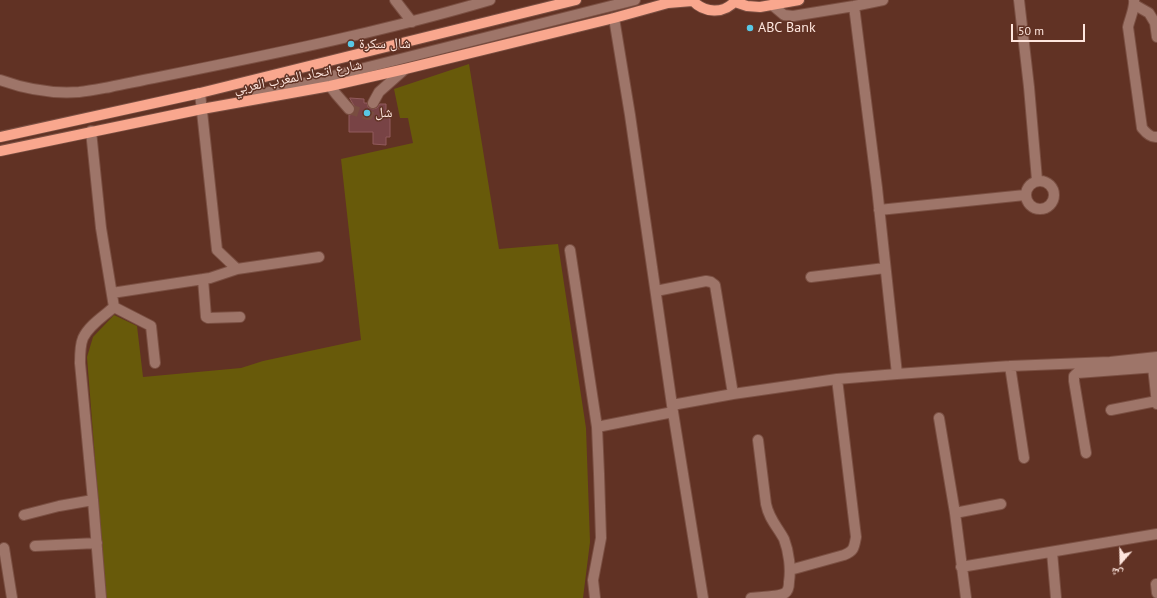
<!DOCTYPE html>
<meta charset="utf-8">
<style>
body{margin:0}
#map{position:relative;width:1157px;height:598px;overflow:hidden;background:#613224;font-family:"PT Sans","Noto Naskh Arabic",sans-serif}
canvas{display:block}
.north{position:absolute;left:1101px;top:542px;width:40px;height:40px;-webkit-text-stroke:3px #613224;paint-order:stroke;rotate:200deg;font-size:11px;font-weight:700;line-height:16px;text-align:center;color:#fee6de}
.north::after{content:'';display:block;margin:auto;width:14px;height:18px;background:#fee6de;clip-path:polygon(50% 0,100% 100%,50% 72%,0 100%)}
.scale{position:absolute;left:1011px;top:24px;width:74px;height:18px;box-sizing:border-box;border:2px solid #fee6de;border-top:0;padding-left:5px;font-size:12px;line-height:14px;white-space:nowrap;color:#fee6de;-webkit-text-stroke:3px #613224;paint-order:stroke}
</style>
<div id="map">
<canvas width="1157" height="598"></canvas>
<div class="north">ش</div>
<div class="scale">50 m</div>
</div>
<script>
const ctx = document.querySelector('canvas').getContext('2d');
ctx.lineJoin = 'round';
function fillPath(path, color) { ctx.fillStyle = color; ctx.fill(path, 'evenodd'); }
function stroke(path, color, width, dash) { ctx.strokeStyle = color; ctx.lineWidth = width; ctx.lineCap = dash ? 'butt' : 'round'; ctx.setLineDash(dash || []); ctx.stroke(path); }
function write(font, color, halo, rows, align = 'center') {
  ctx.font = font + ' "PT Sans","Noto Naskh Arabic",sans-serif'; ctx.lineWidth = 3; ctx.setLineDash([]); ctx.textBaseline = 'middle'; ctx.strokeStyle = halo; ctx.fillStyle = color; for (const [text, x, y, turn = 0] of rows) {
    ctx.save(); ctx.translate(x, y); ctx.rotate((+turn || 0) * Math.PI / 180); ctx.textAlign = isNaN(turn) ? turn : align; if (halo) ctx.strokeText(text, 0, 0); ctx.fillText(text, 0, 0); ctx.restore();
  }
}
fillPath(new Path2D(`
 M469 64 499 249 558 244 586 428 590 542 583 598H106L87 357 93 337 114 315 137 326 143 377 241 368 263 361 361 340 341 159 413 143 408 118H400L394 89Z`), '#685a0a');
const building = new Path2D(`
 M350 98 364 99V103H367L368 107 373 109 377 108 380 104H386V116H390V137H386V145L373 144V132H349V115L354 114 355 108Z`);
fillPath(building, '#784345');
stroke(building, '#915a5c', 1);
stroke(new Path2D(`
 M349 109 368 115 373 103`), '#794d40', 10, [10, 5]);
const minor = new Path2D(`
 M395 0 412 22
 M1019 0 1029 87 1037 180
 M1134 0C1135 8 1130 18 1128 27L1142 128C1146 133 1151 138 1157 137
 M772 5 784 15 793 16 854 6 883 0
 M1135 5 1149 13 1155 23 1157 37
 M854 6 877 188 897 374
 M614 18 630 115 673 412 703 598
 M0 80C25 89 52 94 79 92 89 91 99 89 110 87 237 61 365 37 490 0
 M330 86 336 94 349 109
 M200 93 217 250 237 269 319 257
 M257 95 635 0
 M373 103 379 92 405 69
 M91 131 101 228 114 307
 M1026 195a14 14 0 1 1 28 0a14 14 0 1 1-28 0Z
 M879 210 1025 195
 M570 250 597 427 599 474 601 538 593 580 595 598
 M811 277 885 268
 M203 279 206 317 208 318 240 317
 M656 291 706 281 711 282 715 285 733 394
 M112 293 210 278 237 269
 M114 307 151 326 155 363
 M1010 366 1024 458
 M1153 367 1157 404
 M672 405 733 394 837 379 897 374 1010 366 1110 362 1157 357
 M1111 410 1157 401
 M939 418 955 513 966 598
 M597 427 673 412
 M1086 453 1074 381V376L1077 373 1157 367
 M955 513 1001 504
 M24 515 59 506 93 500
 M35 546 97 543
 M4 548 12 598
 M1052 552 1056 598
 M961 567 1157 534
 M790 570 844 555C854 551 854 548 856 537L837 379
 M1156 584 1157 593
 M101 598 93 500 80 363C80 355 80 345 83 338 89 325 104 316 114 307
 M751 598C758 597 779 597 785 593 788 591 789 586 789 582 791 569 789 552 784 539 777 526 769 519 766 504L758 440`);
const major = new Path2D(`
 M692 0C704 13 724 15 736 0
 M735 2 747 6 760 7 799 0
 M0 137 200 93 576 0
 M0 151 202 109 330 86 405 69 614 18 668 3 692 1`);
stroke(minor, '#7a4f42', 12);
stroke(major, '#7a4f42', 12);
stroke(minor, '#9e7569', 10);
stroke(major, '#f9a78e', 10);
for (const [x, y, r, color] of [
 [750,28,4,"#59c8e5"],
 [351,44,4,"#59c8e5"],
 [367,113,4,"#59c8e5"]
]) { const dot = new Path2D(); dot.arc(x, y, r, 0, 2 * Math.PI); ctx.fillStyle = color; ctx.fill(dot); stroke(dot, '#613224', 1.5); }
write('14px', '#fee6de', '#613224', [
 ["ABC Bank",758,28],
 ["شال سكرة",359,44],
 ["شل",375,113]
], 'left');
write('14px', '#fee6de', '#613224', [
 ["شارع اتحاد المغرب العربي",298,77,-11]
]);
</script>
